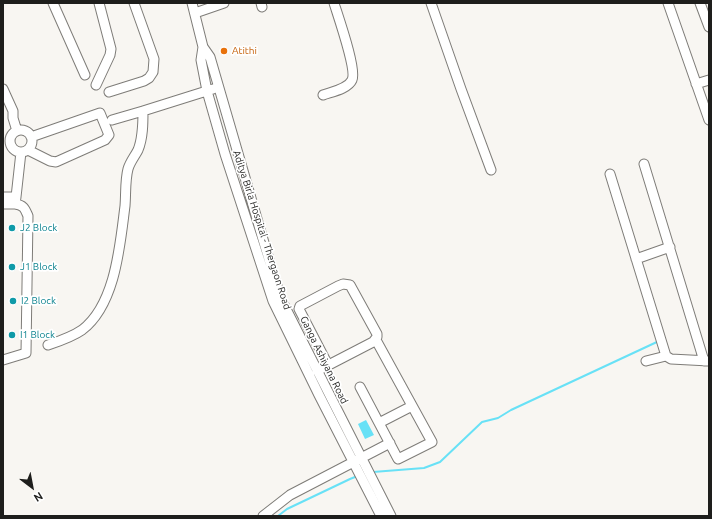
<!DOCTYPE html>
<style>
body{margin:0}
#map{position:relative;width:712px;height:519px;overflow:hidden;background:#f8f6f2;font-family:Ubuntu,sans-serif}
canvas{display:block}
.frame{position:absolute;inset:0;border:4px solid #1e1e1c;pointer-events:none}
.north{position:absolute;left:12px;top:467px;width:40px;height:40px;-webkit-text-stroke:3px #fff;paint-order:stroke;rotate:148deg;font-size:11px;font-weight:700;line-height:16px;text-align:center;color:#1e1e1c}
.north::after{content:'';display:block;margin:auto;width:14px;height:18px;background:#1e1e1c;clip-path:polygon(50% 0,100% 100%,50% 72%,0 100%)}
</style>
<div id="map">
<canvas width="712" height="519"></canvas>
<div class="frame"></div>
<div class="north">N</div>
</div>
<script>
const ctx = document.querySelector('canvas').getContext('2d');
ctx.lineJoin = 'round';
function fillPath(path, color) { ctx.fillStyle = color; ctx.fill(path, 'evenodd'); }
function stroke(path, color, width, dash) { ctx.strokeStyle = color; ctx.lineWidth = width; ctx.lineCap = dash ? 'butt' : 'round'; ctx.setLineDash(dash || []); ctx.stroke(path); }
function write(font, color, halo, rows, align = 'center') {
  ctx.font = font + ' Ubuntu,sans-serif'; ctx.lineWidth = 3.5; ctx.setLineDash([]); ctx.textBaseline = 'middle'; ctx.strokeStyle = halo; ctx.fillStyle = color; for (const [text, x, y, turn = 0] of rows) {
    ctx.save(); ctx.translate(x, y); ctx.rotate((+turn || 0) * Math.PI / 180); ctx.textAlign = isNaN(turn) ? turn : align; if (halo) ctx.strokeText(text, 0, 0); ctx.fillText(text, 0, 0); ctx.restore();
  }
}
fillPath(new Path2D(`
 M366 420 374 435 365 439 358 424Z`), '#68e1f6');
stroke(new Path2D(`
 M373 472 424 468 440 462 482 422 498 418 511 410 659 341
 M278 516 287 509 350 479 355 477`), '#68e1f6', 2);
const street = new Path2D(`
 M53 3 85 75
 M192 3 203 47 201 60 207 91 225 154 273 301 319 395 381 516
 M261 3 262 7
 M431 3 461 89 491 170
 M668 3 709 120
 M700 3 709 27
 M195 13 224 3
 M203 47 210 57 262 236 281 299 391 516
 M696 84 709 80
 M96 85 110 55 111 49 99 3
 M3 89 13 111V118L17 131
 M109 92 144 81 149 78 153 72 154 59 134 3
 M323 95C331 92 348 89 352 80 357 70 338 16 334 3
 M112 120 143 111
 M10 141a11 11 0 1 1 22 0a11 11 0 1 1-22 0Z
 M28 150 50 161 56 162 105 140 109 135 100 113 31 137
 M644 164 704 361
 M610 174 666 356 671 359 709 361
 M3 197H16L15 204C24 205 25 209 28 216L26 353 3 360
 M16 197 21 152
 M3 204H15
 M636 259 670 247
 M48 345C60 341 72 337 82 330 116 304 120 244 125 206 126 194 125 180 128 169 130 162 135 156 138 150 143 138 143 123 143 111L213 89
 M646 361 666 356
 M317 371 373 342 377 337V334L350 285 343 284 338 286 300 306 299 309 328 365
 M360 387 398 459 432 442 376 340
 M379 423 412 406
 M263 516 290 495 390 443`);
stroke(street, '#7e7c78', 11);
stroke(street, '#fff', 9);
for (const [x, y, r, color] of [
 [224,51,4,"#e8710a"],
 [12,228,4,"#0f9aa8"],
 [12,267,4,"#0f9aa8"],
 [13,301,4,"#0f9aa8"],
 [12,335,4,"#0f9aa8"]
]) { const dot = new Path2D(); dot.arc(x, y, r, 0, 2 * Math.PI); ctx.fillStyle = color; ctx.fill(dot); stroke(dot, '#fff', 1.5); }
write('10px', '#c56008', '#fff', [
 ["Atithi",232,51]
], 'left');
write('10px', '#0d838f', '#fff', [
 ["J2 Block",20,228],
 ["J1 Block",20,267],
 ["I2 Block",21,301],
 ["I1 Block",20,335]
], 'left');
write('10px', '#1e1e1c', '#fff', [
 ["Aditya Birla Hospital - Thergaon Road",262,230,72],
 ["Ganga Ashiyana Road",324,360,64]
]);
</script>
